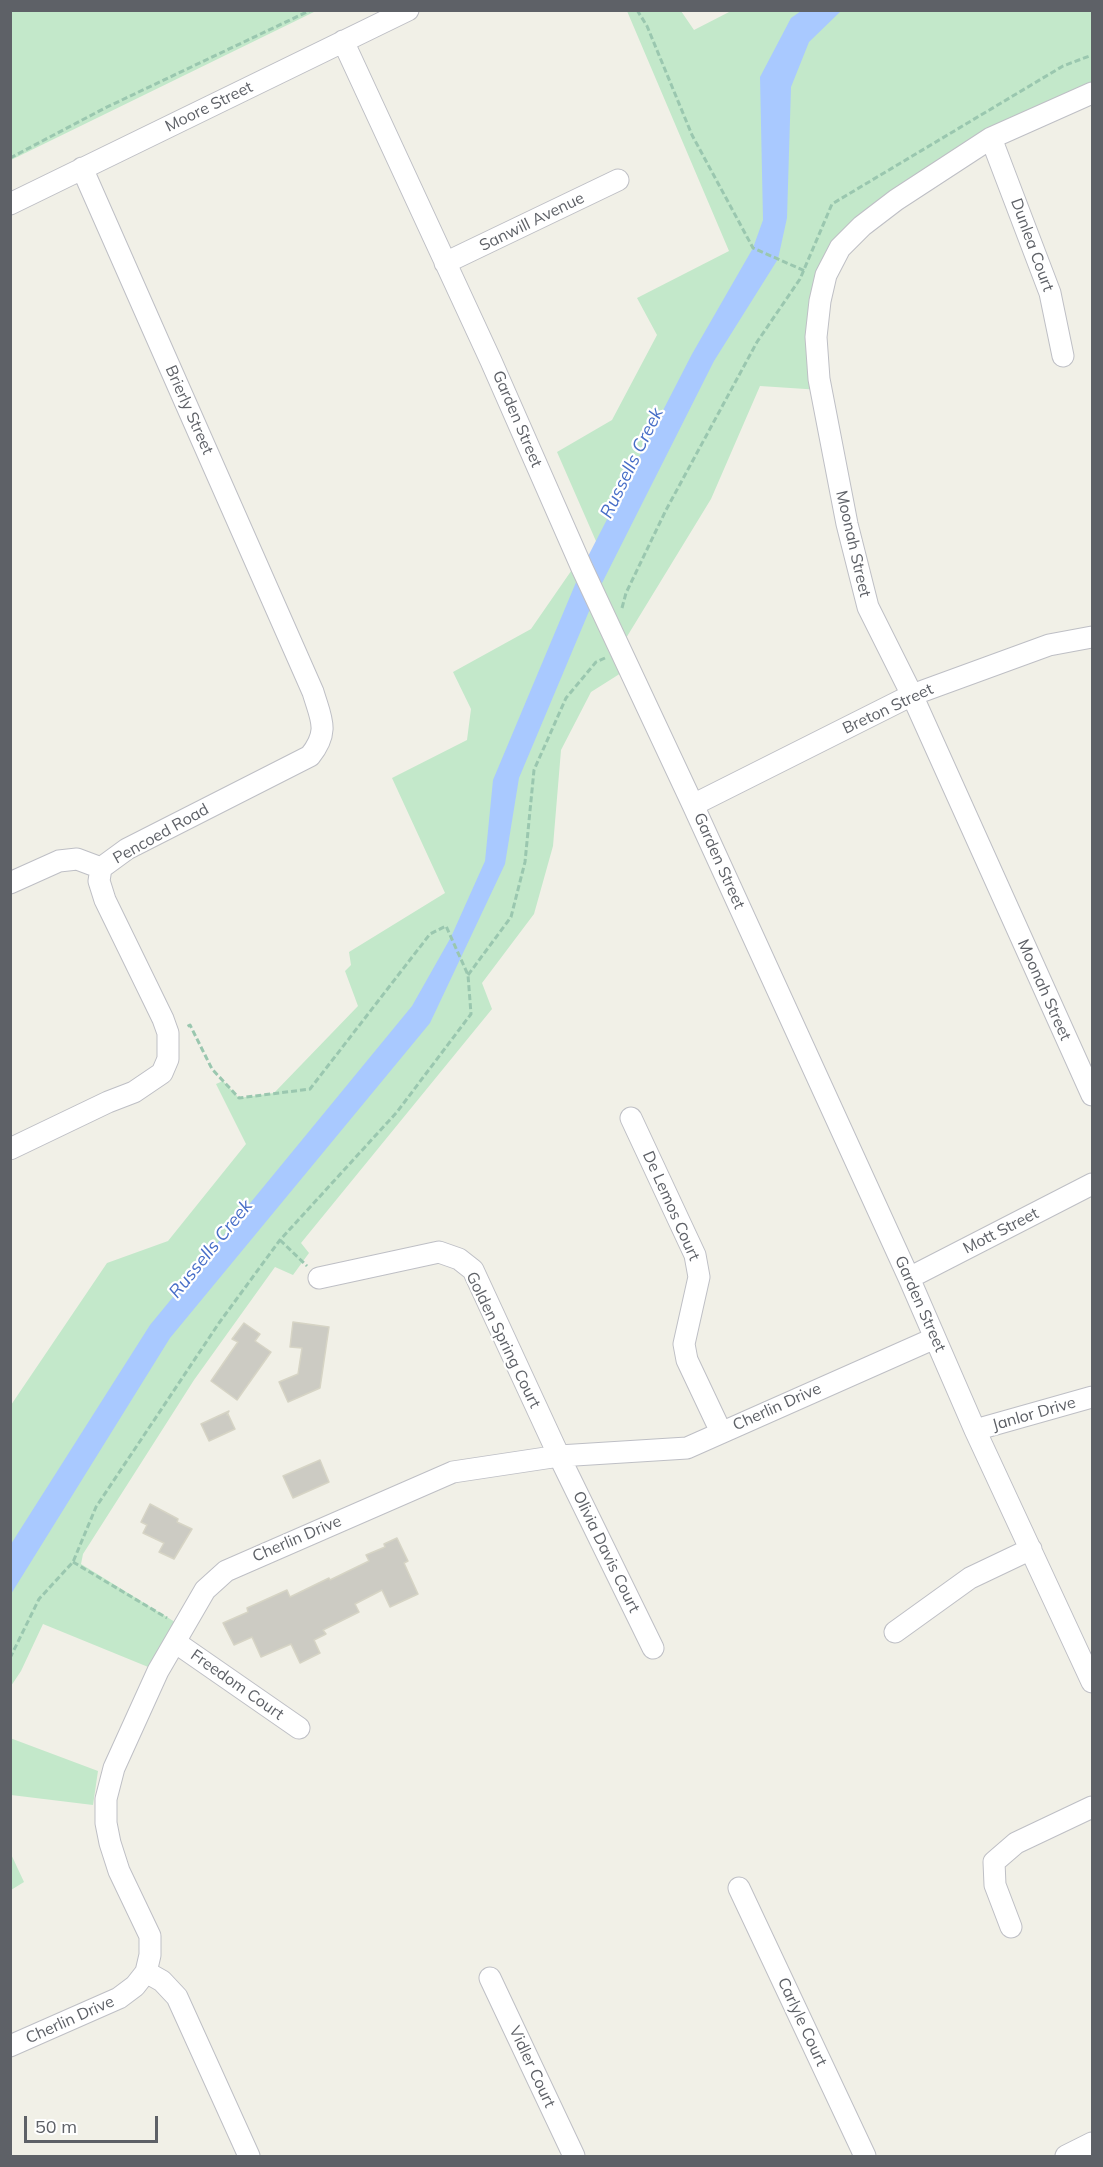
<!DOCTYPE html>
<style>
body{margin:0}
#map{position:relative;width:1103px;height:2167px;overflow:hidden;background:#f1f0e7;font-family:Mulish,sans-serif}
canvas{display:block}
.frame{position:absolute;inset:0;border:12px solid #5e6167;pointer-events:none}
.scale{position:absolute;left:24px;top:2116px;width:134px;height:27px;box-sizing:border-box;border:3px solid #5e6167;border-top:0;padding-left:8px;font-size:18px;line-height:21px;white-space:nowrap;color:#5e6167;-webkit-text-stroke:4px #fff;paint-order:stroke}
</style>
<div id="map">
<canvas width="1103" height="2167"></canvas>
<div class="frame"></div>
<div class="scale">50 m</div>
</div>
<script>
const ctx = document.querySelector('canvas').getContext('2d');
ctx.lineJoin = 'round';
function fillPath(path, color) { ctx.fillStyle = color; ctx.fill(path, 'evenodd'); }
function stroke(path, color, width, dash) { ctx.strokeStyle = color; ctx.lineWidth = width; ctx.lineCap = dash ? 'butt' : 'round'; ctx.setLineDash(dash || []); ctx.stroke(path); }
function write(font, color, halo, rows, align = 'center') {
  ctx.font = font + ' Mulish,sans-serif'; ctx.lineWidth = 4.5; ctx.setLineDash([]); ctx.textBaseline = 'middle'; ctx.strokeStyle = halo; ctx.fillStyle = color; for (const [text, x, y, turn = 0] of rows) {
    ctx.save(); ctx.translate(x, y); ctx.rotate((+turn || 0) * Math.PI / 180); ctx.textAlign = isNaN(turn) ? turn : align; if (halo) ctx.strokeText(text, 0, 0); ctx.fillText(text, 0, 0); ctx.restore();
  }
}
fillPath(new Path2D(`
 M11 10H316V11L11 160Z
 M627 11H681L694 30 731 11H1092V93L896 200 826 275 821 390 760 386 711 499 620 648 629 668 591 692 561 750 553 846 534 914 482 983 492 1009 301 1243 309 1253 293 1275 275 1267 194 1380 83 1554 81 1564 183 1627 158 1671 43 1624 21 1671 11 1686V1405L107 1263 168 1241 246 1144 216 1084 223 1081 239 1098 274 1093 358 1006 345 971 351 965 349 952 445 893 392 778 467 740 471 709 453 672 531 629 578 561 587 580 599 548 557 452 612 420 657 335 637 298 729 251Z
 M10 1738 98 1771 93 1805 11 1795Z
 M10 1852 24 1882 11 1890H10Z`), '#c3e8ca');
fillPath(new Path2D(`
 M801 11H841L809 42 791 87 787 218 778 259 714 361 595 597 519 778 505 864 430 1023 170 1338 11 1594V1544L150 1325 412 1006 451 937 485 861 493 780 582 568 692 354 753 248 763 220 760 77 791 18Z`), '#a9c9ff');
const building = new Path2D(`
 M293 1322 329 1327 320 1388 288 1402 279 1382 298 1374 302 1348 290 1347Z
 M244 1323 260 1334 255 1341 271 1352 237 1400 211 1381 238 1342 232 1339Z
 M229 1411 227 1415 228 1414 235 1429 209 1441 201 1424Z
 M320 1460 329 1482 293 1498 283 1476Z
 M150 1504 178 1519 177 1522 192 1529 174 1559 159 1552 164 1543 143 1533 147 1525 141 1522Z
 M397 1538 408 1561 404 1563 418 1594 390 1607 382 1590 355 1604 359 1612 323 1630 326 1634 314 1640 320 1653 300 1663 291 1644 261 1657 252 1637 234 1645 223 1623 248 1612 247 1608 287 1590 290 1597 329 1578 330 1580 369 1561 366 1555 385 1547 384 1544Z`);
fillPath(building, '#cccbc3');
stroke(building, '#d6d4c5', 1.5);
const minor = new Path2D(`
 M343 41 491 361 582 568 693 805 909 1278 975 1430 1092 1682
 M1092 93 991 138 896 200 862 226 840 248 826 275 820 301 816 337 819 379 847 524 868 607 912 695 1092 1095
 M991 138 1050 293 1063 356
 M10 204 408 10
 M445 263 618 180
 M693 805 912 695 1049 645 1092 637
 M10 883 59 861 77 859 101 868
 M631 1118 695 1255 699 1277 684 1344 687 1360 721 1432
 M10 1149 108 1102 134 1092 162 1073 168 1059V1033L163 1019 105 900 99 881 101 868 127 849 310 756C330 731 321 719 313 692L82 168
 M319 1278 439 1252 459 1259 473 1270 559 1456 653 1648
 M909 1278 1092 1184
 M975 1430 1092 1397
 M895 1632 970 1578 1031 1549
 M175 1642 299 1728
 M739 1888 865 2156
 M1011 1927 995 1885 994 1862 1016 1843 1092 1807
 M146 1972 162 1981 177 1997 249 2156
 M490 1978 574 2156
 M10 2046 119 1998 135 1986 146 1972 150 1955V1936L119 1871 110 1843 106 1823V1799L114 1768 158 1671 205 1590 226 1571 453 1472 559 1456 687 1448 935 1338
 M1066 2156 1092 2143`);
stroke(minor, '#bebfc5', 23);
stroke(new Path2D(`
 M637 10 647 26 692 135 753 248 805 271
 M10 158 105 108 311 10
 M622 608 626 593 666 510 757 342 800 279 832 204 1063 66 1092 55
 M468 975 511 917 525 862 534 770 566 698 596 662 605 658
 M280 1240 307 1266
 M73 1562 167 1618
 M10 1658 39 1599 73 1562 96 1507 219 1323 280 1240 397 1112 471 1014 468 975 446 926 430 934 310 1089 239 1098 212 1069 190 1025 186 1027`), '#9ac7af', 3, [6, 3]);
stroke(minor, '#fff', 21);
write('16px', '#5e6167', '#fff', [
 ["Moore Street",209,107,-26],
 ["Sanwill Avenue",532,222,-26],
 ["Dunlea Court",1032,245,70],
 ["Brierly Street",189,410,66],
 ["Garden Street",517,419,67],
 ["Moonah Street",853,544,77],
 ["Breton Street",888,709,-25],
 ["Pencoed Road",161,834,-29],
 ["Garden Street",719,861,66],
 ["Moonah Street",1044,990,66],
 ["De Lemos Court",671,1206,66],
 ["Mott Street",1001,1231,-27],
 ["Garden Street",920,1304,66],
 ["Golden Spring Court",503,1340,64],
 ["Cherlin Drive",777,1407,-24],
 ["Janlor Drive",1034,1414,-16],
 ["Cherlin Drive",297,1539,-23],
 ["Olivia Davis Court",606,1552,64],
 ["Freedom Court",237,1685,35],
 ["Cherlin Drive",70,2020,-24],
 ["Carlyle Court",802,2022,65],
 ["Vidler Court",532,2067,65]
]);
write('italic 18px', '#476ec7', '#fff', [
 ["Russells Creek",632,463,-64],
 ["Russells Creek",211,1249,-51]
]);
</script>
